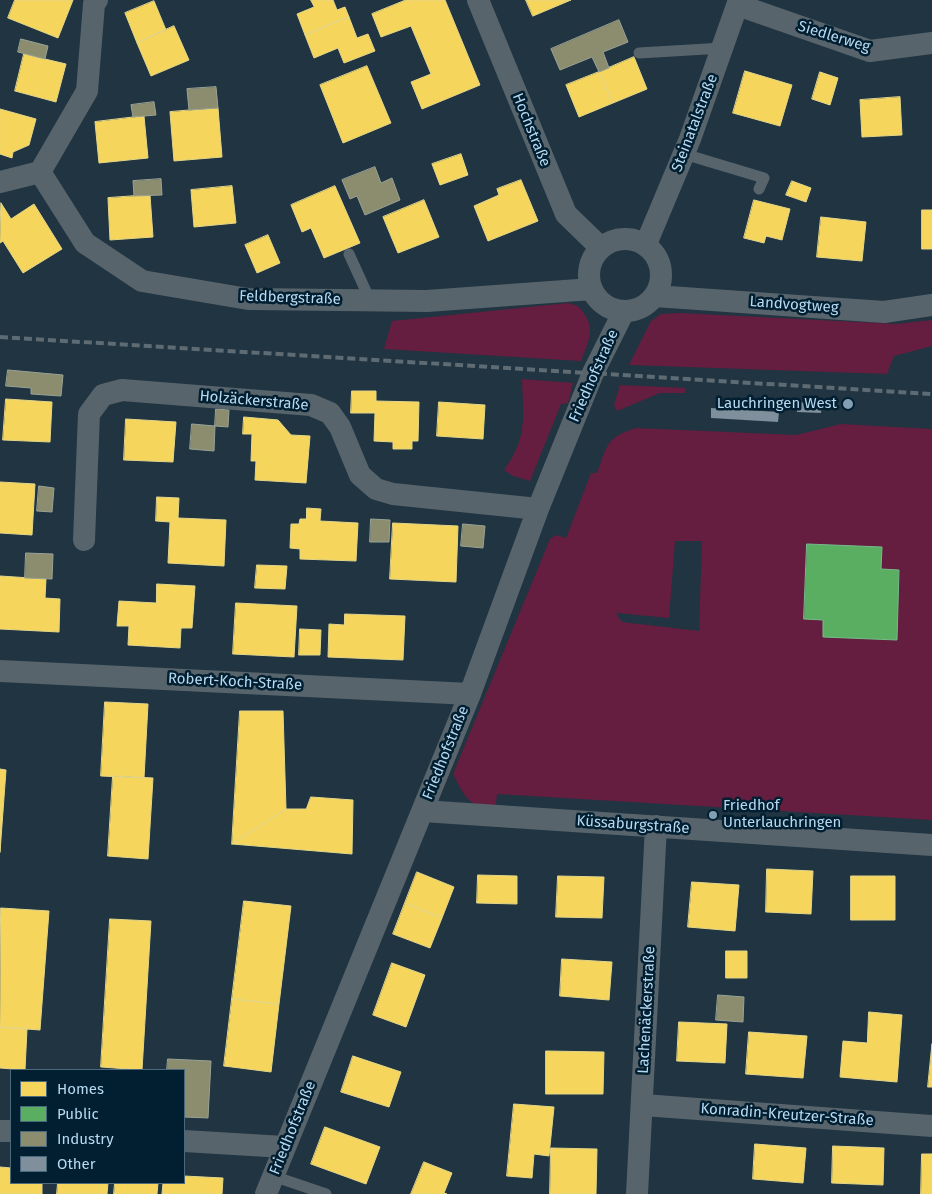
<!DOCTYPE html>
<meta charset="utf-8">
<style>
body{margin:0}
#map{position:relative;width:932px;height:1194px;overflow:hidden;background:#203441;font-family:"Fira Sans",sans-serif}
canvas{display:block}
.legend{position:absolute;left:10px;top:1069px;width:175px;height:115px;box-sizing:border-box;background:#011f30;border:1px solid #4a697d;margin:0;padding:6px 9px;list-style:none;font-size:15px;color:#b7d9f1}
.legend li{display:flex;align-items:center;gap:10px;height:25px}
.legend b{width:25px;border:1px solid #4a697d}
</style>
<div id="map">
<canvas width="932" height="1194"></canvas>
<ul class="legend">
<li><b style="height:14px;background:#f6d55c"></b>Homes</li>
<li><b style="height:14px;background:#5aae61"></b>Public</li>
<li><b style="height:14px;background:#8c8c6e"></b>Industry</li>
<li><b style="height:14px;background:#7f8f9b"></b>Other</li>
</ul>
</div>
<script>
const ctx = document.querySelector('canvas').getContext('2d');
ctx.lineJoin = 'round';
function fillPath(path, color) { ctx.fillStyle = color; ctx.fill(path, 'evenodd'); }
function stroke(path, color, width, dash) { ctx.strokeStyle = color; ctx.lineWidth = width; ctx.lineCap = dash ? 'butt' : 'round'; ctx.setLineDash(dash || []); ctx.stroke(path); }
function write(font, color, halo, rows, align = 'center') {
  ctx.font = font + ' "Fira Sans",sans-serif'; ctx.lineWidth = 5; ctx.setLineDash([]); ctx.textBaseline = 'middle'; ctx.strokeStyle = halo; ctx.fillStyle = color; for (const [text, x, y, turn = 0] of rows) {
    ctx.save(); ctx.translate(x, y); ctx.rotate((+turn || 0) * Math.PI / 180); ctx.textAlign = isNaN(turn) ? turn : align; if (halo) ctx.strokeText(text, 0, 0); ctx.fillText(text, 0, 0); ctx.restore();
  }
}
fillPath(new Path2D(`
 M568 303 578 306C597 326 590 338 581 361L384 349 392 321Z
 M681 313 896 324 932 320V346L894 356 887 374 629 365 651 321 661 314Z
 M522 379 573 383 568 403 561 404 530 481 513 476 504 470C528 437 523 417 522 379Z
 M620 385 686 388 685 393H660L617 411 614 405Z
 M841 424 932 429V820L497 794 495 811C467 804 466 799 453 774L550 539 556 535 566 538 591 473H597C607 446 606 437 636 428L796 435ZM675 541H702L699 631 622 622 616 613 669 618Z`), '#651e3f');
const homes = new Path2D(`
 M15 0H73L58 38 8 18Z
 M311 0H333L337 10 345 7 349 17 305 35 297 14 314 7Z
 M406 0H445L480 85 422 109 411 82 431 74 411 26 381 37 372 14Z
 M526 0H571L533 16Z
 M154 1 166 30 137 43 125 13Z
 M349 17 357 38 368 34 375 51 344 63 338 48 314 58 305 35Z
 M174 26 189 60 151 76 137 43Z
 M24 54 66 64 56 102 15 91Z
 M634 57 647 89 613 103 599 72Z
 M367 66 391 123 343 143 320 85Z
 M745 71 792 85 780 126 733 113Z
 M599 72 613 103 579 117 566 85Z
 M820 72 838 78 830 105 812 99Z
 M900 97 902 135 862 137 860 100Z
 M218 108 222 157 174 161 170 112Z
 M0 109 36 119 29 145 13 152 12 158 0 154Z
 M144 116 148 158 99 163 95 122Z
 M461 154 468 175 440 185 432 164Z
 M521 180 538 221 488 241 474 206 499 195 497 189Z
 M792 181 811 188 806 202 786 195Z
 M232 186 236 223 194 227 191 190Z
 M335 186 360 243 324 258 311 228 302 232 291 205Z
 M150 195 153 237 110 240 108 198Z
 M424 200 439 237 398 253 383 217Z
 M754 200 790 209 782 240 766 236 764 243 744 238Z
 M1 203 11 219 34 204 62 249 23 273 3 241 0 243Z
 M922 210H932V249H922Z
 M821 217 866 222 862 261 817 257Z
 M268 235 280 263 257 273 245 245Z
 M352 391H376V401L419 402 418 441H412V449H393V442L374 441 375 413H351Z
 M6 399 52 402 50 442 3 440Z
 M439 402 485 405 483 439 437 436Z
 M244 417 278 420 291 435 310 436 306 483 255 480 256 461H251L252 434H243Z
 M126 419 176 422 173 462 124 460Z
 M0 482 35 484 32 535 0 533Z
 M157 497 179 498 178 518 226 520 224 566 168 563 170 522 156 521Z
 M307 508 321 509 320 521 358 523 356 561 300 559V549L290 548 291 524H299L300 519H306Z
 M393 523 458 526 456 582 390 579Z
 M257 565 287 566 285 589 255 588Z
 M0 576 46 579 45 598 60 599 59 632 0 629Z
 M157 584 195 586 192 628H181L180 648 128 645 129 626H117L119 601 156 603Z
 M236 603 297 606 294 657 233 654Z
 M345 614 405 616 403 660 328 657 329 624 344 625Z
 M300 629 321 630 320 655H299Z
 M105 702 148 704 144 778 101 776Z
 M240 711H283L286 809 232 844Z
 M0 769 6 770 0 852Z
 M113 776 153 778 148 859 108 856Z
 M311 797 353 800 352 854 232 844 286 809H306Z
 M767 869 813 871 811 914 766 912Z
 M417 872 454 887 442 918 405 903Z
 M478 875 517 876V904L477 903Z
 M558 876 604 877 602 918 556 917Z
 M851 876H895V920H851Z
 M692 882 739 885 735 931 688 927Z
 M244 901 291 906 279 1004 232 999Z
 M405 903 442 918 430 948 393 934Z
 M1 908 49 911 40 1030 0 1027Z
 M110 919 151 921 142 1070 101 1067Z
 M726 951H747V978H726Z
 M562 959 612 962 609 1000 560 996Z
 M392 963 425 975 406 1027 373 1015Z
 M232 999 279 1004 271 1072 224 1066Z
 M869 1012 902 1015 897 1082 840 1077 843 1041 867 1043Z
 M679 1022 727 1024 725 1063 677 1061Z
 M0 1027 27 1029 25 1070 0 1068Z
 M749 1032 807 1036 803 1078 746 1074Z
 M932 1044V1087H928Z
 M546 1051 604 1052 603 1094H546Z
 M353 1056 401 1072 389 1107 341 1092Z
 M514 1104 554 1107 549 1156 534 1154 532 1178 507 1176Z
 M325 1127 380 1147 366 1184 311 1164Z
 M755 1144 806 1148 803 1183 753 1179Z
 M833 1146 884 1148 883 1185 832 1183Z
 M551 1148 597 1149 596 1194H550Z
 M922 1154H932V1194H921Z
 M424 1162 452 1173 444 1193 447 1194H411Z
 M0 1167 11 1168V1183H42V1194H0Z
 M184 1176 223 1178 222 1194H162L163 1183H184Z
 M58 1183H108L107 1194H57Z
 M115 1183H158L157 1194H114Z`);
fillPath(homes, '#f6d55c');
stroke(homes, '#e3d689', 1);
const public = new Path2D(`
 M807 544 882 547 881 569 899 570 897 640 823 637V620L804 619Z`);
fillPath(public, '#5aae61');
stroke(public, '#76bb8c', 1);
const industry = new Path2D(`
 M619 20 628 42 603 52 609 68 599 72 592 57 560 70 551 49Z
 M21 39 48 46 45 59 18 52Z
 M216 87 218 108 189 110 187 89Z
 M154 102 156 115 133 117 131 105Z
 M375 167 381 183 392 178 400 200 365 215 357 196 350 199 342 180Z
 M161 179 162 195 134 196 133 181Z
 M8 370 63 375 61 396 31 394V388L6 386Z
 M216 409 229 410 228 427 215 426Z
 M192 424 215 426 214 451 190 449Z
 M39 486 54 488 52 512 37 511Z
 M371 519 390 520 389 542H370Z
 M463 524 485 526 483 548 461 546Z
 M26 553 53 554 52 579 25 578Z
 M718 995 744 997 743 1022 716 1020Z
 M168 1059 211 1061 208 1118 184 1117V1070H167Z`);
fillPath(industry, '#8c8c6e');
stroke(industry, '#99a395', 1);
fillPath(new Path2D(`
 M797 402 822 404 821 413 797 412Z
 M711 408 779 412 778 422 711 418Z`), '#7f8f9b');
stroke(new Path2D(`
 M639 53 723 48
 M684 154 764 178 759 189
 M349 254 370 300
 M273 1176 326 1194`), '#58646c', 11);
stroke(new Path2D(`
 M478 0 566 214 601 248
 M738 5 870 51 932 43
 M40 172 85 243 142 281 248 299 427 301 592 289
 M0 182 40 172 87 91 94 4 97 0
 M589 275a36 36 0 1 1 72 0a36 36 0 1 1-72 0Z
 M646 244 690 139 739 0
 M655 296 884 312 932 305
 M84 540 89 414 103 395 122 390 311 405 330 413 340 427 360 475 376 489 393 494 538 509
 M0 671 470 694
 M423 811 932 845
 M643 1105 932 1126
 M0 1131H11
 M184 1141 284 1147
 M266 1194 470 694 538 509 593 373 624 311
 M637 1194 656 826`), '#58646c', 22);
stroke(new Path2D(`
 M0 337 932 394`), '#5e6b73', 4, [8, 4]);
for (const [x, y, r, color] of [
 [848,404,6,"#829fb3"],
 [713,815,5,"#829fb3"]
]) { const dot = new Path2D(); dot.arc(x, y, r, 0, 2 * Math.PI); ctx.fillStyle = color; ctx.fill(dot); stroke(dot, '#011f30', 2); }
write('15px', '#b7d9f1', '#011f30', [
 ["Siedlerweg",834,37,17],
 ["Steinatalstraße",695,123,-69],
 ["Hochstraße",531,130,68],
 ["Feldbergstraße",290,298,2],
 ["Landvogtweg",794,305,4],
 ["Friedhofstraße",594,376,-66],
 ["Holzäckerstraße",254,401,5],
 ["Robert-Koch-Straße",235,682,3],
 ["Friedhofstraße",446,753,-68],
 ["Küssaburgstraße",633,825,4],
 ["Lachenäckerstraße",647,1010,-87],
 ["Konradin-Kreutzer-Straße",787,1115,4],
 ["Friedhofstraße",293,1128,-68]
]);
write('15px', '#b7d9f1', '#011f30', [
 ["Lauchringen West",837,404],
 ["Friedhof",723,806,"left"],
 ["Unterlauchringen",723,823,"left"]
], 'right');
</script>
